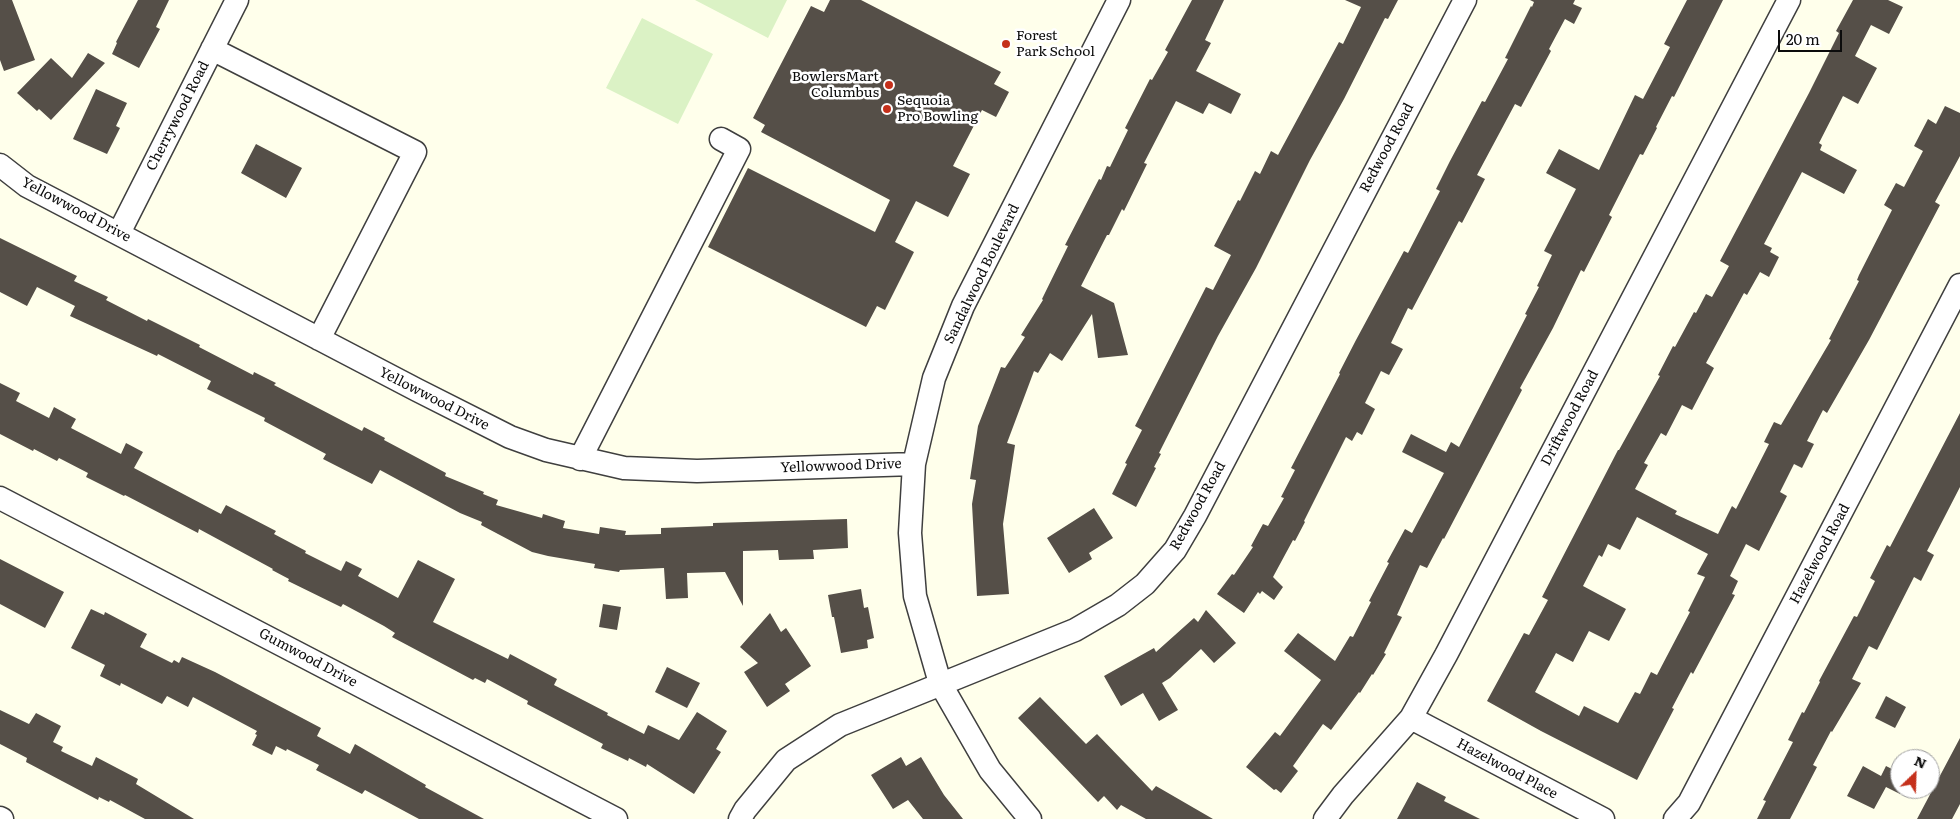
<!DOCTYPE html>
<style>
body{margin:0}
#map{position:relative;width:1960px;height:819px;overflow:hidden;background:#ffffeb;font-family:Literata,serif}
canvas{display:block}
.north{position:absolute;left:1890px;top:749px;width:50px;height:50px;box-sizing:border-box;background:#fff;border:1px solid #9e9e9e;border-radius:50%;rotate:24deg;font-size:14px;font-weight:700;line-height:20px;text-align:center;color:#0c0c0c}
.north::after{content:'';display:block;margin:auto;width:18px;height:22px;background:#c5301b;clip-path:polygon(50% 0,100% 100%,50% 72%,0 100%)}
.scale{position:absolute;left:1778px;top:30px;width:64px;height:22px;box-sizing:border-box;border:2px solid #0c0c0c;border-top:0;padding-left:6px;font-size:15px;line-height:18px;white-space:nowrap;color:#0c0c0c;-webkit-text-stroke:4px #fff;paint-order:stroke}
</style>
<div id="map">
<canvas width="1960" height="819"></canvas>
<div class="north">N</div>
<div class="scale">20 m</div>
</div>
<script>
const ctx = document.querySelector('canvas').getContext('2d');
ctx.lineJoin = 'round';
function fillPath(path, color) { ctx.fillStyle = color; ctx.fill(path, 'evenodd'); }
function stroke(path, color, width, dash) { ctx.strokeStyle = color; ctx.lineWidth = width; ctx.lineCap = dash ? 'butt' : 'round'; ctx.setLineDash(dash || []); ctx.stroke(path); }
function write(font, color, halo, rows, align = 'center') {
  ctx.font = font + ' Literata,serif'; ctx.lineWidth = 5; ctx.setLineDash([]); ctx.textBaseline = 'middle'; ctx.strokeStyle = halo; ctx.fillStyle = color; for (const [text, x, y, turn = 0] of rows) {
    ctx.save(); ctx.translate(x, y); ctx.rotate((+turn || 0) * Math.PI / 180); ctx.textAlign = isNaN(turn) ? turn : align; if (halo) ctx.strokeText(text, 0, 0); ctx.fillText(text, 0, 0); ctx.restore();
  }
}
fillPath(new Path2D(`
 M695 0H787L768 38Z
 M642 18 713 54 678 124 606 88Z`), '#dbf2c5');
fillPath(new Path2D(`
 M0 0H12L35 60 4 71 0 60Z
 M138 0H169L156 27 160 29 139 68 112 54 117 43 116 42Z
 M830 0H861L1001 72 994 84 1009 92 996 117 982 110 953 166 970 174 948 217 916 201 895 242 914 252 885 310 877 306 866 327 708 247 748 168 875 232 890 200 761 132 765 125 753 118 811 6 824 12Z
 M1192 0H1224L1205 40 1211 43 1196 71 1241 94 1231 114 1209 103 1203 114 1176 101 1144 163 1147 164 1124 211 1122 209 1109 235H1107L1081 286 1114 303 1128 355 1098 358 1092 314 1062 361 1050 353 1038 373 1034 371 1007 443 1015 445 1003 524 1009 594 977 596 972 504 976 480 970 479 978 426 1001 367 1005 368 1025 337 1021 335 1043 300 1042 299 1068 246 1065 245 1099 179 1101 180 1107 166 1110 167 1128 130 1125 128 1150 79 1152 80 1168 52 1165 50Z
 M1345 0H1398L1388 19 1385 18 1344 99 1310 160 1256 268 1218 336 1159 453 1161 454 1154 467 1156 468 1136 507 1112 494 1127 464 1125 463 1142 430 1135 426 1206 287 1213 290 1231 255 1214 246 1238 200 1240 201 1255 171 1260 174 1271 151 1278 155 1339 42 1343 44 1361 7Z
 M1530 0H1575L1573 4 1582 8 1574 24 1565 19 1549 49 1551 51 1521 107 1515 104 1477 175 1485 179 1462 223 1459 221 1412 310 1408 308 1391 343 1403 349 1389 375 1381 371 1365 403 1375 409 1362 435 1357 432 1352 441 1346 437 1304 521 1305 522 1295 541 1293 540 1273 577 1283 587 1274 600 1262 591 1260 594 1258 592 1244 613 1217 594 1232 574 1234 575 1253 547 1251 546 1263 524 1268 526 1284 498 1281 497 1295 470 1291 468 1340 374 1339 373 1356 340 1404 251 1408 253 1440 191 1436 189 1450 161 1482 101 1485 102 1508 59 1505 58 1531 6 1532 7 1534 2Z
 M1687 0H1723L1674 97 1672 96 1656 127 1657 128 1643 155 1640 154 1609 215 1612 217 1584 272 1581 270 1553 328 1520 388 1522 390 1444 539 1443 538 1427 568 1420 565 1397 615 1402 617 1384 653 1386 654 1373 675 1372 674 1360 693 1359 692 1331 730 1323 724 1293 766 1298 771 1281 793 1276 789 1274 790 1246 767 1275 732 1280 736 1321 680 1284 651 1298 633 1335 661 1350 636 1353 637 1371 602 1369 601 1389 563 1387 562 1405 529 1412 533 1444 473 1402 452 1411 434 1446 452 1451 442 1459 447 1527 315 1525 314 1539 287 1537 286 1552 255 1544 251 1576 189 1546 173 1559 149 1599 170 1635 95 1643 99 1670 47 1664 44Z
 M1853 0H1888L1903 7 1889 34 1871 25 1855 56 1877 68 1858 104 1843 96 1819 143 1822 145 1820 150 1857 170 1844 194 1802 172 1764 244 1772 248 1770 252 1779 257 1769 277 1760 272 1747 295 1744 293 1706 363 1714 368 1692 410 1682 405 1666 436 1661 433 1644 463 1648 465 1635 489 1677 511 1675 514 1718 534 1732 506 1736 509 1769 444 1764 442 1774 422 1781 425 1831 340 1829 339 1859 281 1857 280 1859 275 1892 210 1884 205 1896 183 1904 187 1923 151 1914 146 1928 119 1936 124 1945 106 1960 113V156L1935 202 1940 205 1869 340 1827 413 1823 410 1807 441 1814 444 1802 468 1794 464 1780 492 1787 496 1759 551 1746 544 1730 576 1738 581 1732 594 1735 595 1693 674 1691 672 1672 708 1674 709 1637 780 1541 731 1487 701 1524 633 1529 635 1548 600 1542 597 1618 450H1619L1660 376 1658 375 1673 346 1675 347 1694 312 1696 313 1706 294 1712 297 1729 266 1720 261 1809 93 1839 33 1836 31ZM1637 517 1708 554 1697 574 1705 577 1688 611 1690 612 1657 675 1651 672 1640 694 1635 692 1618 723 1584 706 1579 716 1535 692 1556 653 1573 662 1589 631 1609 641 1626 609 1583 586 1599 555 1602 557 1608 544 1620 550Z
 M88 53 105 63 51 120 39 109 37 111 17 93 51 58 72 78Z
 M96 89 127 103 116 126 120 128 107 154 73 139Z
 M256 144 302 168 286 198 241 173Z
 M0 238 77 276 74 281 108 297 106 300 147 321 148 319 200 345 199 347 253 375 254 372 276 383 274 385 362 431 364 427 385 438 384 440 446 473 445 476 484 492 483 494 498 500 496 505 542 518 543 514 565 521 563 528 599 534 600 527 626 531 625 535 661 534V528L713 526V523L847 519 848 548 813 550 814 559 779 560 778 550 743 551V606L725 572 687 573 688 598 666 599 664 568 620 570 619 572 594 568 595 564 548 556 532 552 481 525 482 522 460 513 380 470 372 484 323 459 326 454 264 421 265 418 207 389 211 381 158 354 157 356 70 316 75 306 37 287 27 306 0 292Z
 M0 383 20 393 16 401 49 418 54 407 76 419 71 428 121 454 126 443 143 452 134 468 221 514 226 505 276 531 274 534 306 551 305 553 341 571 346 561 362 569 358 576 398 598 418 560 455 579 433 622 508 659 510 654 557 679 554 685 608 713 607 715 644 734 648 725 679 740 697 712 727 731 716 749 721 752 694 794 647 764 646 767 629 758 628 761 601 748 603 744 527 704 528 701 487 679 485 683 475 678 473 680 392 637 395 633 384 626 343 604 341 607 288 581 289 579 272 570 273 569 199 529 198 533 125 495 124 496 86 477 88 473 59 458 57 461 34 449 33 451 0 434Z
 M1960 413V487L1927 551 1934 555 1921 581 1914 577 1877 650 1869 646 1852 679 1861 683 1832 732 1831 731 1813 765 1817 767 1790 819H1757L1766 801 1763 800 1793 742 1788 740 1802 712 1804 713 1820 682 1819 681 1854 616 1857 617 1875 581 1870 578 1887 545 1890 547Z
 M1094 508 1113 538 1089 553 1092 559 1069 573 1047 538Z
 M0 559 64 592 45 628 0 604Z
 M861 589 864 608 868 607 874 638 867 640 868 648 841 653 834 617H832L828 595Z
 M603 604 621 607 617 630 599 627Z
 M91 609 104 615 105 612 147 634 140 647 172 663 174 660 179 663 182 657 215 672 321 728 317 736 350 754 355 744 426 785 425 787 484 819H419L365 790 362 794 343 784 316 770 319 765 287 749 286 751 276 746 272 755 252 745 257 735 255 734 257 731 193 697 188 707 167 696 162 704 121 683 120 686 100 676 105 665 71 648Z
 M1206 610 1236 643 1214 663 1201 649 1170 678 1162 683 1178 710 1159 721 1143 693 1121 706 1104 676 1154 648 1156 652 1194 618 1198 622Z
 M770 613 781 632 786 628 811 666 785 684 790 691 767 707 744 672 758 663 740 647Z
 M667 667 700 683 687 708 655 692Z
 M1886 696 1906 707 1895 728 1875 718Z
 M1040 697 1086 744 1097 734 1152 791 1156 786 1213 819H1146L1121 805 1117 810 1104 796 1098 802 1018 718Z
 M0 710 29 724 36 713 61 726 53 742 63 747 61 751 92 766 96 757 138 779 136 784 194 819H145L110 800 109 802 99 797 98 800 26 762 27 758 0 744Z
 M1960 738V804L1952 819H1917Z
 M901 757 906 766 921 757 944 795 963 819H923L908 800 893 809 871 775Z
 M1863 766 1881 776 1886 766 1900 773V794L1886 787 1874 809 1847 796Z
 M1417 782 1446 797 1444 801 1480 819H1397Z`), '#554f48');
const minor = new Path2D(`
 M212 49 415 152 319 339
 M0 165 27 186 417 390 510 437 546 450 624 468 697 471 914 464
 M119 233 237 0
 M580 459 739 149 721 139
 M0 498 616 819
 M1411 718 1603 819
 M0 818 2 819
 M740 819 745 810 786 760 840 725 1075 630 1118 605 1145 584 1175 550 1195 516 1465 0
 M1030 819 990 770 940 683 915 596 910 533 914 464 934 378 963 306 1119 0
 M1325 819 1343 795 1411 718 1446 655 1789 0
 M1675 819 1689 803 1960 285`);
stroke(minor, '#3f3f3f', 25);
stroke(minor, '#fff', 22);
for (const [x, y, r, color] of [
 [1006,44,5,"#c5301b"],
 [889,85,5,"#c5301b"],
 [887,109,5,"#c5301b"]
]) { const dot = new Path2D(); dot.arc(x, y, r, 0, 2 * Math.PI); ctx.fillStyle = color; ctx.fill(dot); stroke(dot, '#fff', 2); }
write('14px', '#0c0c0c', '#fff', [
 ["Forest",1016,36],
 ["Park School",1016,52],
 ["BowlersMart",879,77,"right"],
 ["Columbus",879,93,"right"],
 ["Sequoia",897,101],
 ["Pro Bowling",897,117]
], 'left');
write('14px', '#0c0c0c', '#fff', [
 ["Cherrywood Road",178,116,-63],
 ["Redwood Road",1387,148,-62],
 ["Yellowwood Drive",76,210,28],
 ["Sandalwood Boulevard",982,274,-64],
 ["Yellowwood Drive",434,399,27],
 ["Driftwood Road",1570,418,-62],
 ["Yellowwood Drive",841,466,-2],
 ["Redwood Road",1198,506,-61],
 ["Hazelwood Road",1820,554,-62],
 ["Gumwood Drive",308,658,28],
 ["Hazelwood Place",1507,769,28]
]);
</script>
